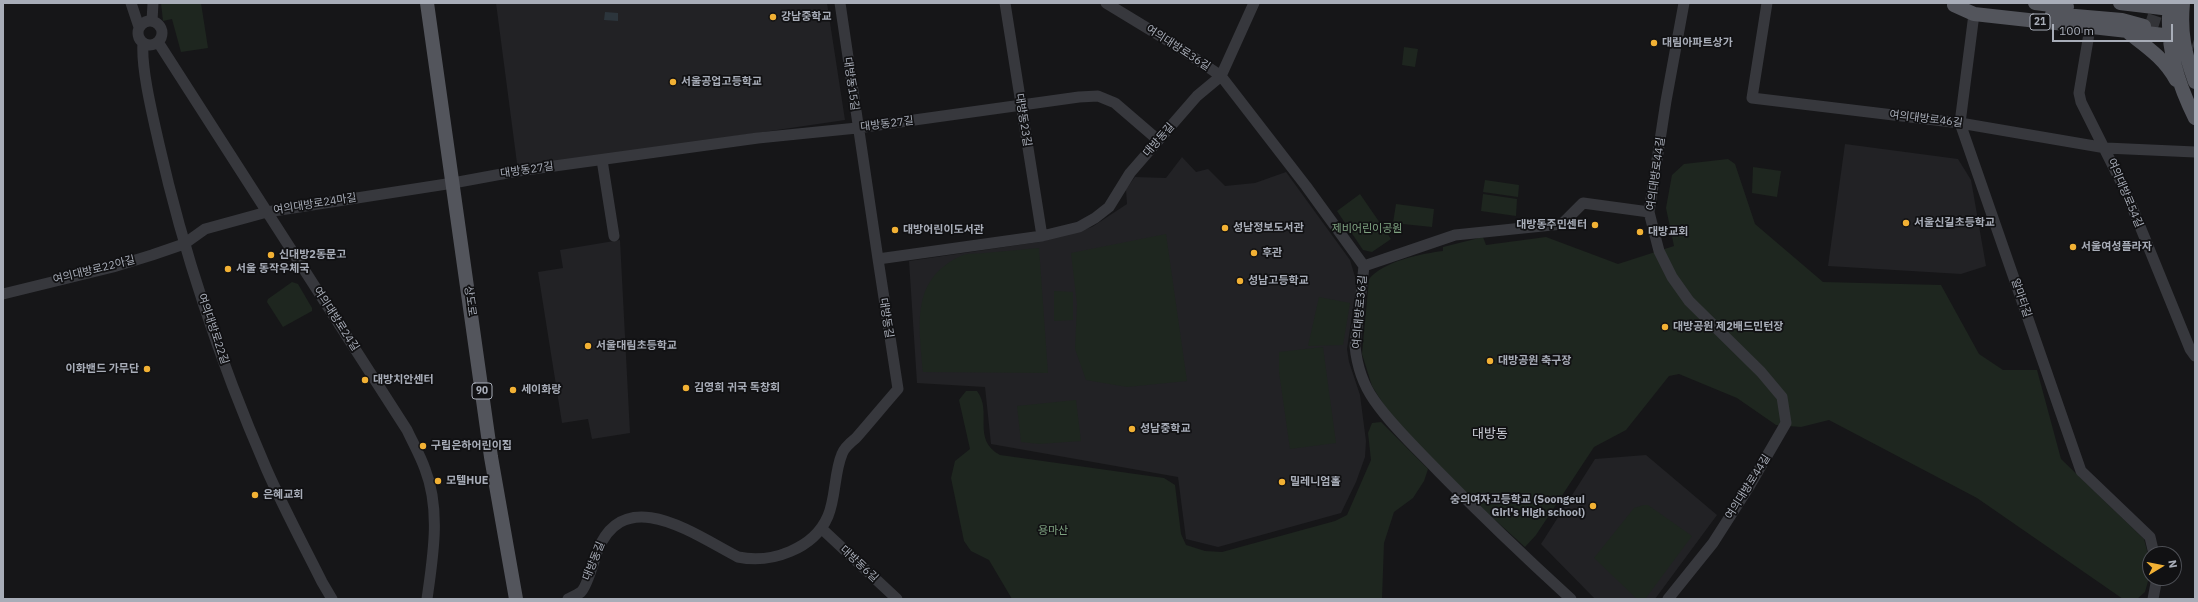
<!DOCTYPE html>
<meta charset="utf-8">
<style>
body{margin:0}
#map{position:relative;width:2198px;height:602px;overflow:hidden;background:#161618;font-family:"IBM Plex Sans",sans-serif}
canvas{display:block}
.frame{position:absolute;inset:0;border:4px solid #a8adb8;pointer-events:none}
.north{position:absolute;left:2142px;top:546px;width:40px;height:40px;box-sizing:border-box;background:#111113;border:1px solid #4d4f55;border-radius:50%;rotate:80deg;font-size:11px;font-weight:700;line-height:16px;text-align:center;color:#a8adb8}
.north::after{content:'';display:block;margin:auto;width:14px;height:18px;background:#f2b134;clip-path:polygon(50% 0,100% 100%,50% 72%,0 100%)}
.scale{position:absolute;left:2052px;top:24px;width:121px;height:18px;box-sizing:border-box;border:2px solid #a8adb8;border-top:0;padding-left:5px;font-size:12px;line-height:14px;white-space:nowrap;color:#a8adb8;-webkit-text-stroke:3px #111113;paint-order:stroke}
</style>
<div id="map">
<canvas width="2198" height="602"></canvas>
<div class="frame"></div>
<div class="north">N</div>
<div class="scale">100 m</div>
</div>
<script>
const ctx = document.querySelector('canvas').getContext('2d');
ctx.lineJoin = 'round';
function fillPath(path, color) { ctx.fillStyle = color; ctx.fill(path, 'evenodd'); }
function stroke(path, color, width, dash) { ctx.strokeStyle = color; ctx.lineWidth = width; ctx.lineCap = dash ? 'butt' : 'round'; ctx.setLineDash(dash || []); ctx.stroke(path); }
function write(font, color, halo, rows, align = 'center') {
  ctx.font = font + ' "IBM Plex Sans","Noto Sans KR",sans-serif'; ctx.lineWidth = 3.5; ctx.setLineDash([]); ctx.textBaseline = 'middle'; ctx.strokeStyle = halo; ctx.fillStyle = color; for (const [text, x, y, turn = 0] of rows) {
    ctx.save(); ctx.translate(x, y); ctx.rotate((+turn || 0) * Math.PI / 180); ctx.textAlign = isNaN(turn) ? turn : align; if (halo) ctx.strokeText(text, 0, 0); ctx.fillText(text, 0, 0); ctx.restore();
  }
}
fillPath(new Path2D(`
 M496 3H827L845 120 648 149 518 171Z
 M1845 144 1958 159 1971 180 1986 266 1961 274 1828 266Z
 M1182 157 1196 172 1208 169 1225 186 1255 183 1286 172 1350 260 1355 277 1356 288 1347 349 1349 362 1360 395 1366 441 1365 457 1356 482 1341 513 1218 547 1186 539 1178 477 991 444 985 387 917 383 909 261 1039 242 1092 227 1127 204 1126 189 1135 177 1166 178Z
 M620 240 630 433 592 439 588 419 562 423 538 272 563 268 560 250Z
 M1646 455 1717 515 1655 599H1595L1541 544 1595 459Z`), '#222225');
fillPath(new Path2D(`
 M161 3H201L208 48 181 52 172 19 163 21Z
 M1404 47 1418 49 1415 67 1402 65Z
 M1728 159 1735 164 1755 224 1823 282 1941 285 1979 354 2003 370H2037L2061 459 2144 539 2150 562V574L2145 592 2137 599H2123L1977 498 1829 420 1801 427 1776 425 1737 398 1679 374 1669 376 1626 430 1594 447 1536 535 1525 547 1473 500 1393 419 1372 386 1362 354 1369 279C1384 261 1420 254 1443 251V247L1483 237 1486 245 1546 237 1618 264 1674 246 1666 208 1672 175 1684 164Z
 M1753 167 1781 171 1777 197 1752 193Z
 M1485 180 1519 185 1518 197 1483 192Z
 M1360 194 1391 239 1372 252 1363 250 1337 211Z
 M1483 194 1517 199 1516 216 1481 211Z
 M1396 204 1434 209 1432 227 1393 223Z
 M1166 234 1187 381 1127 387 1086 380 1075 349 1077 304 1071 253Z
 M1039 248 1048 373 923 372C919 324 910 278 963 255 969 253 978 254 984 253 1003 251 1021 250 1039 248Z
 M292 282 298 284 312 308V311L283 327 267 302 268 299Z
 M1054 291 1073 292V320L1054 321Z
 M1319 297 1350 303 1343 345 1308 346Z
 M1323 347 1336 443 1290 449 1279 372V352Z
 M966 391H977C993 412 971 439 1000 455L1164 478 1175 485 1181 534 1186 545 1205 551 1222 552 1335 521 1347 515 1371 460 1368 433 1372 423 1381 422 1428 469 1424 481 1413 498 1394 512 1384 543 1382 599H1012L989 560 971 551 964 541 951 478 955 461 970 449 959 400Z
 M1076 400 1081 441 1039 444 1021 442 1017 406Z
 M1644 505H1648L1692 536 1646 598 1637 599 1594 558 1634 508Z`), '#1e261f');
fillPath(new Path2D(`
 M605 12 618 13V21L604 20Z`), '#2c353c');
stroke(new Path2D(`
 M2146 20 2179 31
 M2173 36 2195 43`), '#333438', 14, [14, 7]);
stroke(new Path2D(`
 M131 3 139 27
 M840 3 878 259
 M1005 3 1042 236
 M1106 3 1180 48 1221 76 1306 186 1364 266 1355 346C1357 366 1362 383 1374 400 1392 426 1417 449 1439 472 1482 516 1526 558 1571 599
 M1767 3 1752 98 1960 123 2106 148 2195 152
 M1974 14 1960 123 2081 471 2150 537 2154 554
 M138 33a12 12 0 1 1 24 0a12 12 0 1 1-24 0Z
 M152 21 153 3
 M2090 28 2079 93 2081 102 2126 192 2190 349 2195 356
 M158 42 407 430C413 443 420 455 425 469 441 510 433 556 427 599
 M143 43C141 69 153 117 159 144 184 255 221 364 266 468 283 507 303 544 322 582L332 599
 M602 160 614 236
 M1364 266 1455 235 1562 224 1583 203 1649 212
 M3 294 113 267 152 255 184 244 205 229 267 212 453 183 518 171 758 138 857 128 1079 97 1098 96 1115 103 1158 140
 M821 528 897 599
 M568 599C572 597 577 595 581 592 587 587 594 561 597 552 624 482 695 535 738 557 771 564 814 549 828 516 836 497 834 473 842 454 844 448 851 442 856 438 870 422 884 405 898 389L878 259 1042 236 1079 227 1095 218 1109 207 1130 173 1197 96 1221 76 1254 3
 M1668 599 1713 543 1750 485 1786 423 1782 397 1761 372 1689 301 1672 277 1659 251 1649 212 1666 101 1684 3
 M2153 599 2157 578`), '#37383d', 11);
stroke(new Path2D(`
 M427 3 491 457 516 599
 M2035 3 2067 7
 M2120 3 2179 10
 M2170 3C2165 42 2178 84 2195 118
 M2183 3C2180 33 2185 54 2195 82
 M1954 5 1974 14 2182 37
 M2052 14 2122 20 2144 26
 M2129 33C2147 47 2165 59 2176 80`), '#53555c', 14);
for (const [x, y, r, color] of [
 [773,17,4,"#f2b134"],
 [1654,43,4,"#f2b134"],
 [673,82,4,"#f2b134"],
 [1906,223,4,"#f2b134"],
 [1595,225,4,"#f2b134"],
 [1225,228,4,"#f2b134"],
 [895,230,4,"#f2b134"],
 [1640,232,4,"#f2b134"],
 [2073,247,4,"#f2b134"],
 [1254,253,4,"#f2b134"],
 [271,255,4,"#f2b134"],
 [228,269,4,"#f2b134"],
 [1240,281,4,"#f2b134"],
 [1665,327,4,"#f2b134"],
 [588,346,4,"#f2b134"],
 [1490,361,4,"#f2b134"],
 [147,369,4,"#f2b134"],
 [365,380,4,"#f2b134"],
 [686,388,4,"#f2b134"],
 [513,390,4,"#f2b134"],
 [1132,429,4,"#f2b134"],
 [423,446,4,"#f2b134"],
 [438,481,4,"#f2b134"],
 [1282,482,4,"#f2b134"],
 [255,495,4,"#f2b134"],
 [1593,506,4,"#f2b134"]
]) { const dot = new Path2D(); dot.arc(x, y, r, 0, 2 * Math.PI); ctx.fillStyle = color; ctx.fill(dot); stroke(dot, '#111113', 1.5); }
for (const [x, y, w] of [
 [2040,22,20],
 [482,391,20]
]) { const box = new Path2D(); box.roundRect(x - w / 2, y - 8, w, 16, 3); ctx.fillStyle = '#111113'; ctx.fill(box); stroke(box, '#a8adb8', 1); }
write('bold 10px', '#a8adb8', null, [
 ["21",2040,22],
 ["90",482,391]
]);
write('bold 11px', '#a8adb8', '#111113', [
 ["강남중학교",781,17],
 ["대림아파트상가",1662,43],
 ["서울공업고등학교",681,82],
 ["서울신길초등학교",1914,223],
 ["대방동주민센터",1587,225,"right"],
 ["성남정보도서관",1233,228],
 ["대방어린이도서관",903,230],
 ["대방교회",1648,232],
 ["서울여성플라자",2081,247],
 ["후관",1262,253],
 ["신대방2동문고",279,255],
 ["서울 동작우체국",236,269],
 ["성남고등학교",1248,281],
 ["대방공원 제2배드민턴장",1673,327],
 ["서울대림초등학교",596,346],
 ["대방공원 축구장",1498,361],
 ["이화밴드 가무단",139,369,"right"],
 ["대방치안센터",373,380],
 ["김영희 귀국 독창회",694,388],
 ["세이화랑",521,390],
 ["성남중학교",1140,429],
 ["구립은하어린이집",431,446],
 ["모텔HUE",446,481],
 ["밀레니엄홀",1290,482],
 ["은혜교회",263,495],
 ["숭의여자고등학교 (Soongeui",1585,500,"right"],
 ["Girl's High school)",1585,513,"right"]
], 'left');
write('11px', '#a8adb8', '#111113', [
 ["여의대방로36길",1178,48,33],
 ["대방동15길",851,84,82],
 ["여의대방로46길",1926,119,7],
 ["대방동23길",1023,120,81],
 ["대방동27길",887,124,-7],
 ["대방동길",1159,140,-49],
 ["대방동27길",527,170,-8],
 ["여의대방로44길",1656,174,-82],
 ["여의대방로54길",2125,193,67],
 ["여의대방로24마길",315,204,-9],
 ["여의대방로22아길",94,270,-14],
 ["알마타길",2021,298,71],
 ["상도로",470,301,82],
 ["여의대방로36길",1360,312,-85],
 ["대방동길",886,318,81],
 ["여의대방로24길",336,319,57],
 ["여의대방로22길",213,329,71],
 ["여의대방로44길",1748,487,-58],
 ["대방동길",594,561,-68],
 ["대방동6길",859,564,43]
]);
write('11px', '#7fa381', '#111113', [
 ["제비어린이공원",1367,229],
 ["용마산",1053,531]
]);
write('13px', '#c9ccd4', '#111113', [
 ["대방동",1490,434]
]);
</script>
